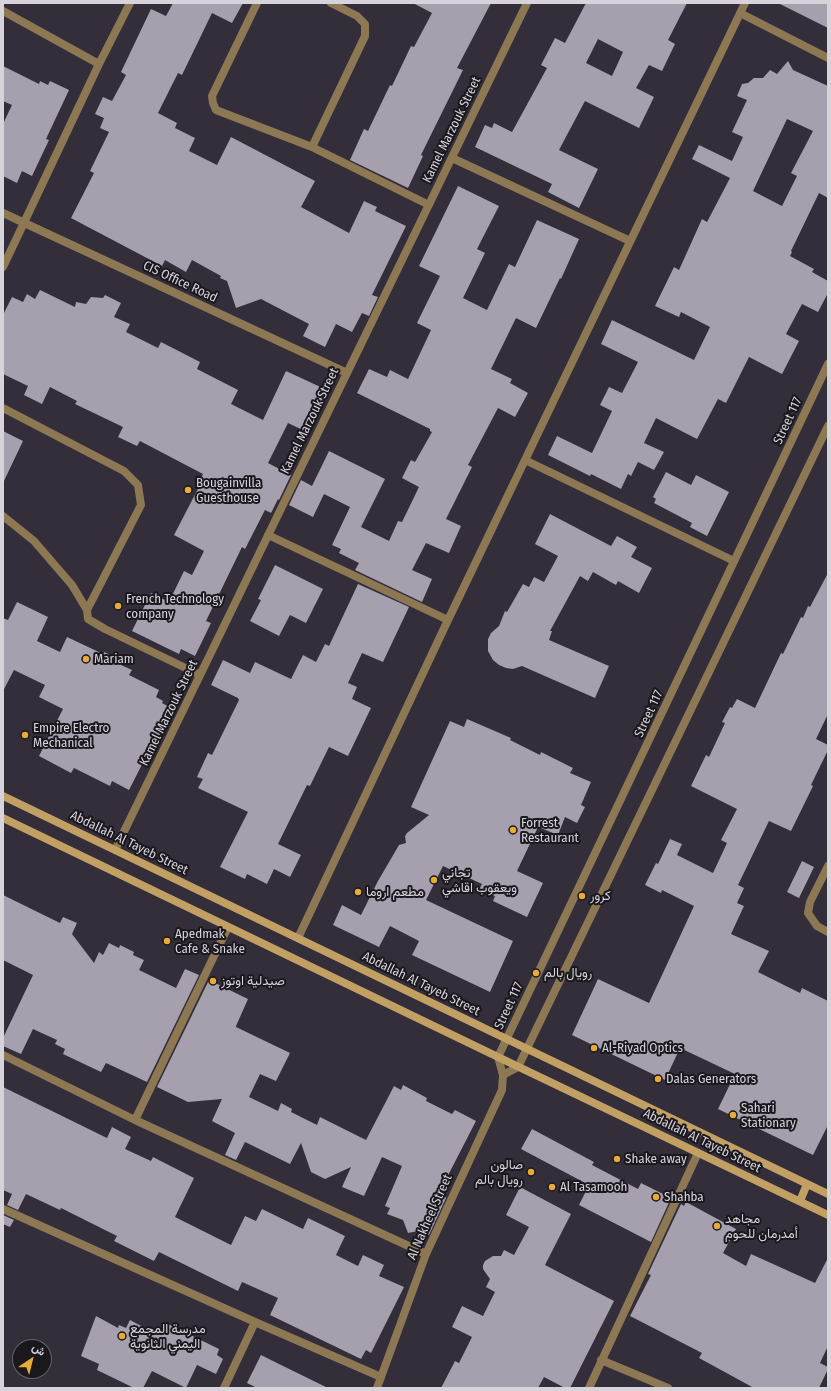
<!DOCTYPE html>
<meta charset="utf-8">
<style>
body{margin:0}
#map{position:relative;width:831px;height:1391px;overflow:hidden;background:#332e3a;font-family:"Fira Sans Condensed",Vazirmatn,sans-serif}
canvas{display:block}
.frame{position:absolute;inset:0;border:4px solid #d6d3db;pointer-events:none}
.north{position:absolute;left:12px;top:1339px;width:40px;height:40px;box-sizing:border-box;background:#1a171d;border:1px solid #656269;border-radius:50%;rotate:35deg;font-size:11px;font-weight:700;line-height:16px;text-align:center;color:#d6d3db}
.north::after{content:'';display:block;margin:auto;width:14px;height:18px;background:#e6ac36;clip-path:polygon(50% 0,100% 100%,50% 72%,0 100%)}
</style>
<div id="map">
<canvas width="831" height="1391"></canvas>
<div class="frame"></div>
<div class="north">ش</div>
</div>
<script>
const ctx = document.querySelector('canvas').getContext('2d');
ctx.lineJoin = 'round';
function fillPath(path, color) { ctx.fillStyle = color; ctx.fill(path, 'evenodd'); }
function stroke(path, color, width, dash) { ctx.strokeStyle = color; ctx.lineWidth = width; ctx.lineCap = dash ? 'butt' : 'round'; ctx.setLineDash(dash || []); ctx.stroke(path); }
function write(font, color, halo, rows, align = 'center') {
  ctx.font = font + ' "Fira Sans Condensed",Vazirmatn,sans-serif'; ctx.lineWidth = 4; ctx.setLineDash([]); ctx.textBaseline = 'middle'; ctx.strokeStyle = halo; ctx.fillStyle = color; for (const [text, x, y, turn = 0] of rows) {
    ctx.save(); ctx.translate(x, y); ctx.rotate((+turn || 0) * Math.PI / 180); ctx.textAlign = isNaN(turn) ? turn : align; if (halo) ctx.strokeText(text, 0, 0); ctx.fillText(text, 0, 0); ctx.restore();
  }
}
fillPath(new Path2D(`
 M173 3H243L232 23 212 13 182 75 178 73 158 113 177 123 175 128 195 138 189 151 217 165 231 137 315 181 301 207 349 233 364 201 377 207 375 211 406 226 372 295 378 297 369 316 362 313 352 332 336 324 325 347 303 336 309 324 261 299 236 308 227 281 220 278 221 276 192 260 186 272 165 260 162 266 71 218 94 173 90 171 109 132 100 128 104 118 95 114 103 97 112 101 126 75 121 72 151 9 166 16Z
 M413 3H491L457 68 463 70 421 155 423 156 408 188 350 160 364 129 368 131 390 85 392 86 411 46 414 47 432 13Z
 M586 3H687L668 40 675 44 662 71 649 65 636 88 654 97 639 128 585 101 559 150 598 169 579 208 548 192 552 184 475 147 485 125 492 128 494 123 512 132 547 68 541 65 555 38 565 43ZM598 39 623 52 612 76 586 63Z
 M778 3H828V28Z
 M788 61 793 70 828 86V198L819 193 791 251 792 252 790 256 814 269 812 272 828 281V293L818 312 802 304 786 334 799 341 782 374 749 357 726 403 718 399 697 439 656 418 644 443 664 452 654 470 638 462 631 476 628 474 621 489 591 474 590 476 548 455 557 436 592 453 612 411 600 405 609 387 622 393 638 362 601 344 612 320 694 360 710 327 681 312 679 317 655 306 674 267 679 270 702 219 707 222 730 178 692 159 699 145 732 161 743 137 732 132 747 100 737 96 742 84 748 83 754 78H763L770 70 777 74ZM787 119 813 131 791 173 797 176 782 206 753 191Z
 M3 66 39 84 40 81 48 85 50 81 69 90 46 139 49 140 32 176 22 171 17 183 3 176V124L12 105 3 101Z
 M458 186 499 206 477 249 485 253 463 298 487 310 509 264 515 267 537 220 579 239 561 279 560 278 536 328 516 318 491 369 512 379 510 383 528 393 515 417 498 408 468 465 472 467 446 519 461 526 449 553 426 543 412 570 432 579 422 602 355 570 359 563 339 553 341 549 332 545 350 507 324 494 313 517 289 505 301 480 312 486 329 451 385 479 361 527 389 541 398 521 402 522 419 487 402 478 411 460 415 462 432 432 430 431V429L357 393 369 369 387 377 390 370 408 379 431 330 417 323 440 276 419 266Z
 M40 290 75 307 76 302 86 304 91 297 103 298 105 295 121 303 114 317 130 324 126 332 158 348 161 342 200 362 197 369 238 390 231 404 263 420 286 371 329 391 309 433 288 423 268 463 291 475 279 500 278 499 271 513 265 510 245 549 242 547 206 621 211 623 195 656 181 649 179 654 132 631 151 593 169 602 184 571 192 575 204 551 174 535 201 483 199 482 203 474 140 441 137 446 118 437 123 427 75 404 77 401 50 387 42 404 24 395 28 386 3 374V315L12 297 23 302 27 294 35 299Z
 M3 431 23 441 3 483Z
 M666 472 691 485 696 475 729 492 707 536 690 527 692 523 654 503 656 499 653 497Z
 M550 514 611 546 617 536 637 547 631 557 652 568 639 593 618 581 616 585 593 572 588 581 580 576 550 631H552L549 640 609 666 595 698 522 666 513 669 506 668 499 665 493 660 488 651V639L491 633 499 626 505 611 507 612 523 584 529 587 534 577 544 582 558 556 535 544Z
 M275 565 323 589 306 623 290 615 279 636 250 621 261 600 258 599Z
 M828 573V714L816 739 828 745V750L811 785 813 786 791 831 769 821 738 885 744 888 737 903 744 906 731 934 769 951 758 972 800 993 802 988 828 1001V1125L813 1155 718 1109 735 1074 680 1048 665 1080 572 1035 598 979 649 1003 694 906 662 890 661 893 645 885 656 863 658 864 670 839 682 844 677 855 713 873 727 843 721 840 737 809 691 786 706 755 709 757 725 723 722 722 730 707 732 708 737 699 755 708 781 653 783 654 801 617 803 618 808 606 810 607Z
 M358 584 409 607 383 662 362 653 348 683 357 687 352 699 371 708 348 756 329 747 310 786 307 785 278 844 301 855 290 877 274 869 267 884 247 874 245 879 220 867 248 812 198 788 203 779 197 777 208 753 212 755 239 700 238 698 211 685 223 660 250 673 255 662 291 679 303 655 316 662 325 644 329 646Z
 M17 602 48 617 37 641 60 652 67 637 103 654 104 652 123 661 121 665 132 670 129 675 159 690 156 697 163 701 162 703 173 709 157 740 155 739 129 790 112 781 110 786 74 768 71 773 39 756 63 709 39 697 45 685 14 670 3 691V618L8 620Z
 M467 719 511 738 510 740 540 755 541 752 573 768 570 773 591 782 581 805 585 807 577 823 565 817 558 835 538 827 517 871 543 883 527 917 493 901 495 896 479 890 482 884 443 866 426 900 513 941 490 992 412 955 419 941 390 926 379 947 333 925 342 905 361 915 378 881 399 845 406 843 405 836 407 833 429 815 411 807 450 721 464 727Z
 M802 861 814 867 799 898 787 892Z
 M3 895 60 923 63 917 77 923 72 934 94 963 99 952 103 955 109 943 119 948 120 945 134 952 133 955 144 960 139 970 176 988 185 969 199 975 147 1082 106 1063 101 1072 63 1054 65 1049 55 1044 57 1040 33 1029 21 1054 3 1046V1038L33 975 3 960Z
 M209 980 248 999 236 1026V1027L290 1053 276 1081 260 1074 249 1097 278 1111 281 1103 292 1109 291 1112 317 1125 320 1117 366 1140 394 1086 401 1090 403 1085 427 1098 426 1101 452 1114 455 1110 476 1121 441 1189 446 1198 429 1235 418 1231 408 1233 403 1220 387 1214 390 1208 385 1206 402 1166 382 1157 364 1196 342 1187 351 1167 325 1179 311 1172 301 1143 290 1164 245 1142 236 1160 225 1155 235 1133 212 1121 222 1099 188 1102 157 1087Z
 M3 1087 107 1138 112 1127 131 1137 125 1149 151 1161 153 1157 194 1178 175 1217 231 1245 245 1216 256 1221 262 1209 303 1229 308 1218 345 1236 336 1255 358 1266 363 1255 384 1265 379 1276 404 1287 371 1353 366 1350 361 1359 270 1315 278 1298 242 1282 238 1291 159 1252 154 1261 114 1241 117 1236 61 1208 60 1210 26 1194 18 1210 7 1205 12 1194 3 1190Z
 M532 1129 594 1162 592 1165 638 1189 641 1183 671 1198 651 1242 579 1205 589 1185 521 1149Z
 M520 1187 571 1214 545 1265 614 1301 570 1388H565L544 1377 538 1388H441L454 1363 455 1361 459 1363 472 1337 452 1327 462 1306 483 1316 495 1292 486 1287 490 1279 483 1269V1265L485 1261 493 1256H501L504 1250 514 1255 529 1227 506 1215Z
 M686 1202 736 1229 723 1253 746 1266 751 1254 815 1283 828 1258V1346L820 1363 828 1367V1369L819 1388H754L699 1358 702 1353 630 1316 651 1275 648 1274 681 1204 684 1206Z
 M3 1215 14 1220 10 1227 3 1224Z
 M96 1316 118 1328 119 1325 126 1328 130 1320 158 1335 164 1322 219 1349 217 1355 223 1359 216 1374 197 1365 186 1388 152 1371 143 1388H134L97 1370 99 1364 81 1356Z
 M261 1355 279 1364 328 1388H257L247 1383Z`), '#a69fae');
stroke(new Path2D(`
 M257 3 212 96 213 103 216 110 312 147 429 205
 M3 11 99 64
 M740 13 828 58
 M312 147 365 36V24L357 16 331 3
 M452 158 630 241
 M3 213 347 373
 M3 267 99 64 130 3
 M3 408 124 471 138 485 141 505 87 610 88 619 105 629 200 675
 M525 460 734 561
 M3 516 34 541 72 585 87 610
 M268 535 448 620
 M115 850 527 3
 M828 866 810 902 808 913 817 926 828 932
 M298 938 448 620 745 3
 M3 1055 135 1120 426 1254
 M135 1120 228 927
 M3 1209 255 1322 381 1377
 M601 1360 668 1388
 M224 1388 255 1322
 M589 1388 698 1153`), '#8d7854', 8);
stroke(new Path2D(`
 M503 1075 518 1067 828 426
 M377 1388 426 1254 502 1090 503 1075 498 1057 828 364`), '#8d7854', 8);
stroke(new Path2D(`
 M3 796 828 1194
 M3 818 498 1057 828 1215
 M800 1201 807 1184`), '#c2a064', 8);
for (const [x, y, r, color] of [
 [188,490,4,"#e6ac36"],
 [118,606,4,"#e6ac36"],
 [86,659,4,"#e6ac36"],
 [25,735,4,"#e6ac36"],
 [513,830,4,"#e6ac36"],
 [434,880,4,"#e6ac36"],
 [358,892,4,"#e6ac36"],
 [582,896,4,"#e6ac36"],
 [167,941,4,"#e6ac36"],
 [536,973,4,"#e6ac36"],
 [213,981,4,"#e6ac36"],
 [594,1048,4,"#e6ac36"],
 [658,1079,4,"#e6ac36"],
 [733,1115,4,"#e6ac36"],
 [617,1159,4,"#e6ac36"],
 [531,1172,4,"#e6ac36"],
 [552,1187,4,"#e6ac36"],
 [656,1197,4,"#e6ac36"],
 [717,1226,4,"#e6ac36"],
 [122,1336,4,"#e6ac36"]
]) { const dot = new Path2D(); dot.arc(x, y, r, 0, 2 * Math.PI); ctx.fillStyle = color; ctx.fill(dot); stroke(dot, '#1a171d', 1.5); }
write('13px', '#d6d3db', '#1a171d', [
 ["Kamel Marzouk Street",452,130,-64],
 ["CIS Office Road",180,282,25],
 ["Kamel Marzouk Street",310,421,-64],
 ["Street 117",788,421,-65],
 ["Kamel Marzouk Street",169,713,-64],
 ["Street 117",649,714,-65],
 ["Abdallah Al Tayeb Street",129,843,26],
 ["Abdallah Al Tayeb Street",421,984,26],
 ["Street 117",509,1006,-65],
 ["Abdallah Al Tayeb Street",702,1141,26],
 ["Al Nakheel Street",430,1217,-66]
]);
write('13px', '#d6d3db', '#1a171d', [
 ["Bougainvilla",196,483],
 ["Guesthouse",196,498],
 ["French Technology",126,599],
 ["company",126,614],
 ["Mariam",94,659],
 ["Empire Electro",33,728],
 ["Mechanical",33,743],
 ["Forrest",521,823],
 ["Restaurant",521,838],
 ["تجاني",442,873],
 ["ويعقوب اقاشي",442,888],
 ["مطعم اروما",366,892],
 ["كرور",590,896],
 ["Apedmak",175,934],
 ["Cafe & Snake",175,949],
 ["رويال بالم",544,973],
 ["صيدلية اوتوز",221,981],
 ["Al-Riyad Optics",602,1048],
 ["Dalas Generators",666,1079],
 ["Sahari",741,1108],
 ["Stationary",741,1123],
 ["Shake away",625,1159],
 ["صالون",523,1165,"right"],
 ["رويال بالم",523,1180,"right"],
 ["Al Tasamooh",560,1187],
 ["Shahba",664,1197],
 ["مجاهد",725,1219],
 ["أمدرمان للحوم",725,1234],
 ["مدرسة المجمع",130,1329],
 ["اليمني الثانوية",130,1344]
], 'left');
</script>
